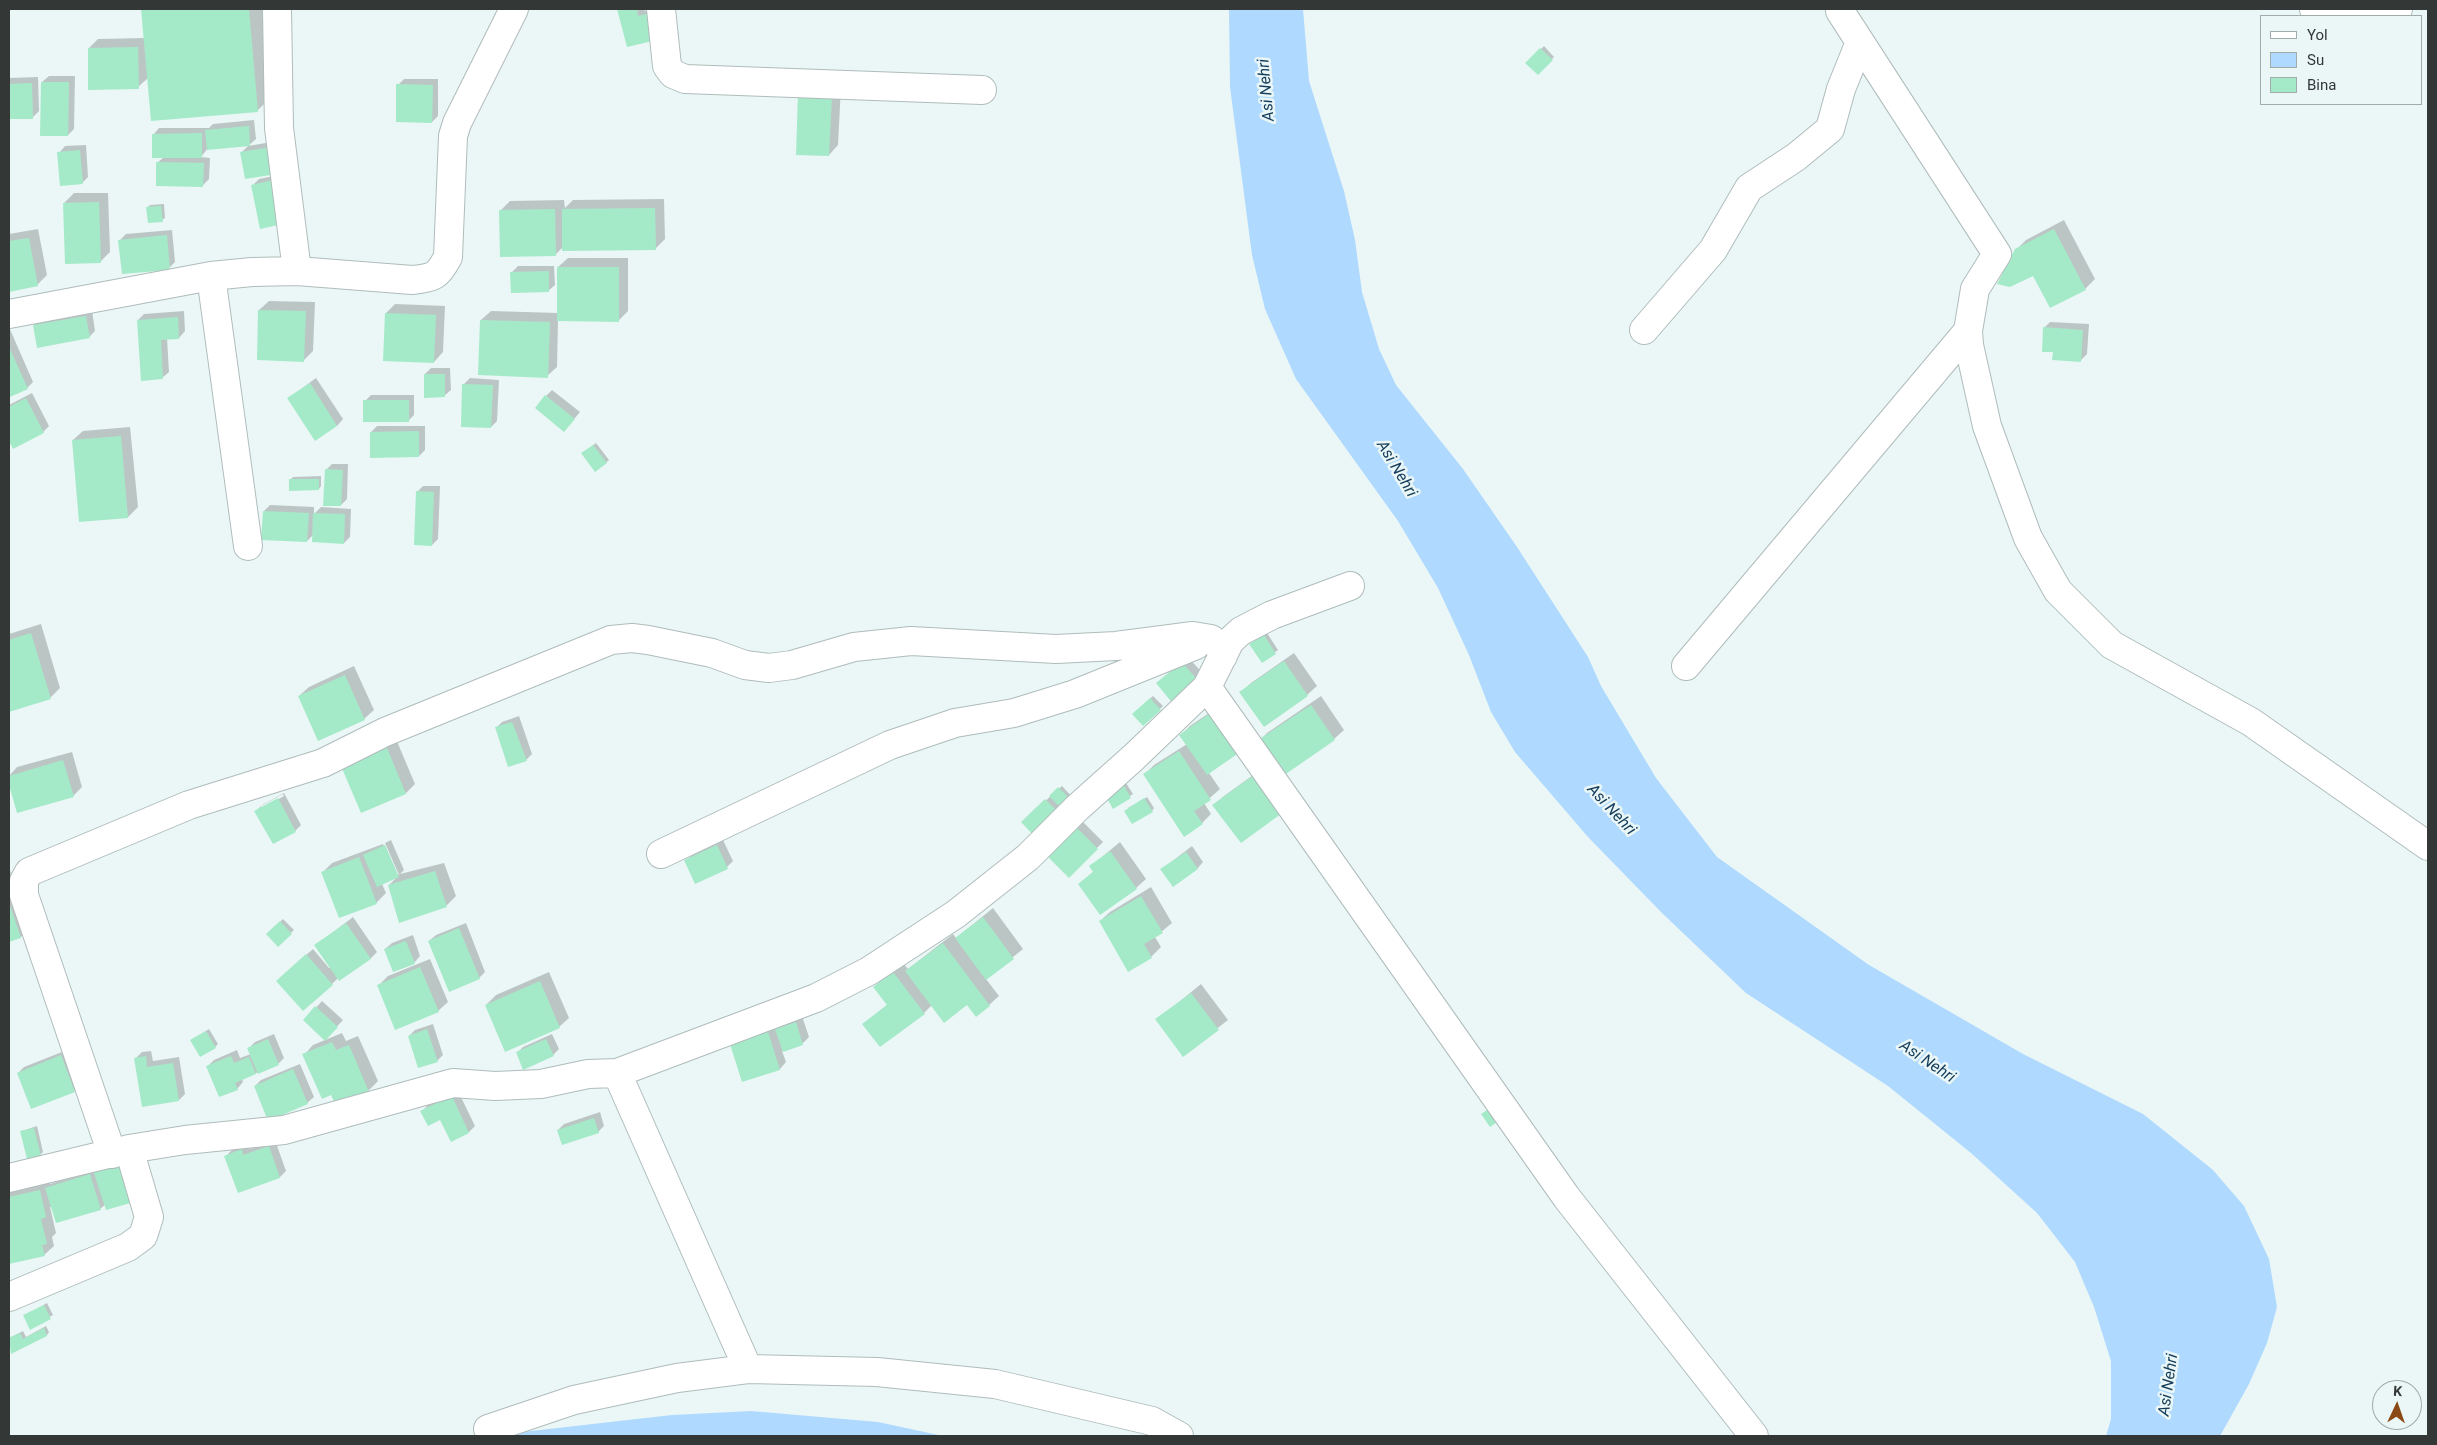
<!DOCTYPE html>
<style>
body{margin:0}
#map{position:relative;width:2437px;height:1445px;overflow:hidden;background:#eaf7f6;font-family:Roboto,sans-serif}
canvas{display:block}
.frame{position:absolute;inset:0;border:10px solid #333837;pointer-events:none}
.legend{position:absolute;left:2260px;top:15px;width:162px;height:90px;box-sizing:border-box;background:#eaf7f6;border:1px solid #a1abaa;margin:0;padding:6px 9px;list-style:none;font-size:15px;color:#333837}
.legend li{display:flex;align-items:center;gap:10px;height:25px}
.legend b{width:25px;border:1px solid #a1abaa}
.north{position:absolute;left:2372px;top:1380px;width:50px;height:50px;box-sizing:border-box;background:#eaf7f6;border:1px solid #a1abaa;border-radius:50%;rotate:3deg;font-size:14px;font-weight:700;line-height:20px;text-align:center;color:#333837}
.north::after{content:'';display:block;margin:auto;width:18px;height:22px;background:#8b4916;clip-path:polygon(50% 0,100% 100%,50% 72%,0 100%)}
</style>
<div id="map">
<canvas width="2437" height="1445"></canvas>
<div class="frame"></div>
<ul class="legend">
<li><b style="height:6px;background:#fff"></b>Yol</li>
<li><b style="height:14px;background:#afd9fe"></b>Su</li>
<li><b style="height:14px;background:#a4eac8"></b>Bina</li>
</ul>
<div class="north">K</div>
</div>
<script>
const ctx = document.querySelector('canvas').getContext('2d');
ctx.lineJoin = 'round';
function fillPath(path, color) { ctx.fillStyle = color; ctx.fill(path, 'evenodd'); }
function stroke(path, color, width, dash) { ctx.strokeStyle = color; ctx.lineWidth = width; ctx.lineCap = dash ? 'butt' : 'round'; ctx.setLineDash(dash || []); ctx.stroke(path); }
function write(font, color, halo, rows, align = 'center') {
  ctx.font = font + ' Roboto,sans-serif'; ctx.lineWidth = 5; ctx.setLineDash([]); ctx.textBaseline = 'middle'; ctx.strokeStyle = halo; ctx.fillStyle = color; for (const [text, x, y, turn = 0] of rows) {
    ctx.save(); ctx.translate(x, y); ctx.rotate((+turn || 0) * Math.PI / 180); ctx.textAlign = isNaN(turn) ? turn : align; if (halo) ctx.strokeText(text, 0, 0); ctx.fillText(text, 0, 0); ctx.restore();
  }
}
fillPath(new Path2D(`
 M1229 9H1303L1309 81 1344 191 1355 240 1362 292 1379 349 1396 385 1463 469 1517 547 1588 657 1601 686 1656 778 1717 857 1869 965 2023 1054 2143 1114 2213 1170 2244 1206 2269 1259 2277 1307 2267 1343 2249 1384 2220 1436H2106L2111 1419V1361L2094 1307 2075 1262 2037 1213 1971 1153 1888 1086 1746 993 1662 913 1588 837 1515 752 1491 712 1469 655 1438 588 1398 521 1296 379 1265 309 1252 255 1230 87Z
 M751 1411 878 1422 943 1436H487L672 1415Z`), '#afd9fe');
fillPath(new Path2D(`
 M142 9H262L270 98 257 111 148 78 138 87 89 48 98 39 145 38Z
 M618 9H644L645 11 651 9 628 46Z
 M1544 46 1554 57 1538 74 1527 63Z
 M49 76H75L74 129 68 135 42 82Z
 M38 77 39 111 32 118H9V78Z
 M404 79H438V116L432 122 398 85Z
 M841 86 838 145 829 155 800 94Z
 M254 120 256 139 248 146 278 141 282 166 241 153 249 145 208 148 201 157 210 158 209 179 203 185 157 163 164 157 153 135 159 128H209L213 124Z
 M86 145 88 177 82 183 59 153 65 146Z
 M284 174 293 216 253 185 259 179Z
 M74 193H108L110 252 100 262 64 203Z
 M664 199 665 239 655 249 563 247 555 255 501 210 510 201 564 200 565 208 573 200Z
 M164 204 165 218 162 220 147 208 150 205Z
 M2064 220 2095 279 2085 289 2033 274 2016 250 2026 240Z
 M38 229 47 275 37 285 9 290V234Z
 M172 230 175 262 169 268 120 240 126 234Z
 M568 258H628V311L618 321 558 320 557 367 547 376 481 320 491 311 558 313V267Z
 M518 266H554L555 285 548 291 512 272Z
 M269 301 315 302 313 351 304 360 259 310Z
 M395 304 445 306 443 352 434 362 386 313Z
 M92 310 95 331 89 337 34 325 41 319Z
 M184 311 185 331 179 338H167L169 372 162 378 138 320 144 314Z
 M2050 322 2089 324 2087 354 2081 360 2054 351 2044 328Z
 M9 327 33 382 27 388 10 396Z
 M431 368H450L451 390 444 396 425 374Z
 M316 378 343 419 337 426 289 398Z
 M470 378 499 380 497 421 491 427 463 385Z
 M552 390 580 412 570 424 546 396Z
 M32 393 49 426 43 432 13 447 9 438V405Z
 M371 395H414V415L408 421 365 401Z
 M377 426H425V450L419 456 371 432Z
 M130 427 138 507 128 517 81 521 73 440 83 431Z
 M596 443 609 460 596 471 586 451Z
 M332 464H348L347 499 341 505 326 470Z
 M321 476V486L319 489 290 480 293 477Z
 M423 486H440L438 539 432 545 417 492Z
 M270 505 314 507V514L321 507 351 509 350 537 344 543 314 534 307 541 264 511Z
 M41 624 60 688 51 697 9 710V634Z
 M1267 633 1278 650 1262 662 1251 644Z
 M1294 653 1317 686 1307 695 1241 692 1251 683Z
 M1188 657 1205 676 1199 682 1164 677Z
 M354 666 374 710 364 719 299 696 309 687Z
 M1153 696 1163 706 1143 725 1133 714Z
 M1321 696 1344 730 1334 739 1257 743 1267 733Z
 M1225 702 1209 773 1220 789 1204 803 1211 814 1202 823 1145 774 1154 765 1187 744 1181 735 1190 726Z
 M519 716 532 754 526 760 496 728 502 722Z
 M396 739 415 784 406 793 342 766Z
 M72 752 82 787 73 796 18 812 9 776 17 767Z
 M1267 765 1293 800 1214 805 1224 796Z
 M1126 783 1133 794 1113 807 1109 793Z
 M1062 786 1074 799 1036 836 1022 822Z
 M284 793 301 825 295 831 256 811 262 805ZM283 794 284 796 261 809V806Z
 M1147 797 1154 808 1152 811 1128 808Z
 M1079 818 1103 842 1069 876 1045 852Z
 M391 840 404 870 399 875 385 843Z
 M723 840 733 861 727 867 686 861 692 855Z
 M1120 842 1146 879 1136 888 1101 913 1079 884 1094 871 1091 866Z
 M383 844 396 875 444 863 456 896 447 905 400 922 389 885 398 876 382 884 386 893 376 903 323 872 332 863Z
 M1192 846 1203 862 1197 869H1162Z
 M9 868 30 927 21 937 9 941Z
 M1151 887 1172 923 1155 937 1161 947 1151 957 1100 921 1110 912Z
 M993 908 1023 949 986 979 999 996 989 1005 976 1015 967 1004 932 1005 924 1013 864 1024 888 1004 875 987 884 978 903 963 908 969 953 934 956 938Z
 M353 917 377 952 371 958 339 979 338 978 332 984 283 975 313 949 329 968 331 967 316 945Z
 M283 919 294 930 278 945 267 934Z
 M466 923 485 972 479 978 429 941 436 935Z
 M413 935 420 956 414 963 385 949 392 943Z
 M430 959 448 1002 438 1011 378 986 388 976Z
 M549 972 569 1018 559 1027 486 1005 496 995Z
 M1201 984 1228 1020 1183 1055 1157 1020Z
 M322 1001 343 1020 325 1039 305 1020Z
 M802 1016 809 1037 803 1043 782 1051 786 1062 780 1069 743 1080 732 1045 775 1027 776 1030 783 1023Z
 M433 1024 443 1055 437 1061 409 1036 415 1030Z
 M209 1029 218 1044 215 1047 191 1040Z
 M342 1033 346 1041 358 1036 378 1081 368 1091 332 1093 304 1055 313 1045Z
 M274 1034 284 1058 278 1064 242 1079 243 1082 237 1089 208 1066 214 1060 237 1050 240 1058 251 1054 249 1048 255 1042Z
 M552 1034 559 1049 553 1055 517 1053 523 1047Z
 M67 1050 81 1085 74 1091 18 1073 24 1067Z
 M151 1051 153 1061 179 1057 185 1094 179 1100 136 1058 142 1052Z
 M300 1064 314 1097 307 1103 255 1086 261 1080Z
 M458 1091 475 1126 469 1132 451 1141 440 1118 422 1111 428 1105Z
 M600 1112 604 1126 598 1132 558 1130 564 1124Z
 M37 1126 43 1152 40 1155 22 1131Z
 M275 1140 286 1171 280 1177 238 1191 226 1156 232 1150 248 1144 250 1149Z
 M96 1169 106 1204 100 1209 50 1207 56 1233 52 1237 54 1246 44 1255 9 1263V1191L50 1181V1184Z
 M47 1303 53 1315 30 1328 24 1316Z
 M46 1326 49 1332 47 1335 12 1352 9 1338 23 1331 26 1337Z`), '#0003');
fillPath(new Path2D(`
 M141 9H249L258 112 151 121Z
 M617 9H637L638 16 650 13 657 40 627 47Z
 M138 47 139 89 88 90V48Z
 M1540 48 1553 60 1538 75 1525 63Z
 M41 82H69L68 136H40Z
 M32 83 33 119H9V84Z
 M396 84 433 85 432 123 396 122Z
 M798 93 832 95 829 156 796 155Z
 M249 126 250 146 207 150 205 130Z
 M202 133V158H152V134Z
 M272 147 277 174 245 179 240 152Z
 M80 150 83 184 60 186 57 152Z
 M156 162 204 163 203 187 156 186Z
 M278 179 287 223 260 229 251 185Z
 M99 202 101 263 65 264 63 203Z
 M161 206 163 222 148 223 146 207Z
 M655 208 656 250 562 251V209Z
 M555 209 556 256 500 257 499 210Z
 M2054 229 2086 290 2050 308 2033 276 2010 287 1997 284 2015 249Z
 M167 235 170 270 122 274 118 240Z
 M29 238 38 286 9 292V241Z
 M557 267H619V322L557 321Z
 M549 271V292L511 293 510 272Z
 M258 310 306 311 304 362 257 360Z
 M385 313 436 315 434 363 383 361Z
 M86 316 90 338 37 348 33 325Z
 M178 317 179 339 161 340 163 379 141 381 137 320Z
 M480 320 550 322 548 378 478 375Z
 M2043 327 2083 330 2081 362 2052 360 2053 352H2042Z
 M9 347 28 389 10 397 9 395Z
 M424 374H445V397L424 398Z
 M310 383 337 426 315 441 287 398Z
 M462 384 493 385 491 428 461 427Z
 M545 395 575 419 564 432 535 408Z
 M26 398 44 433 13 449 9 441V407Z
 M363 400H409V422H363Z
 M419 431V457L370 458V432Z
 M121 436 128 518 79 522 72 440Z
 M593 445 607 463 595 472 581 453Z
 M325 469 343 470 341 506H323Z
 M289 479H319V490L289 491Z
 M416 491 434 492 432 546 414 545Z
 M263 511 309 513 307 542 261 540Z
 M313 513 345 514 344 544 312 542Z
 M31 633 51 699 9 712V640Z
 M1264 635 1276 654 1262 663 1249 644Z
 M1284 661 1308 696 1264 727 1239 692Z
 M1182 662 1200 683 1174 705 1156 683Z
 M345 675 365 720 318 741 298 696Z
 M1150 698 1161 710 1143 726 1132 714Z
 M1311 705 1335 740 1280 778 1255 742Z
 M1215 710 1243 750 1207 775 1179 735Z
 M512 722 527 761 508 767 495 727Z
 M387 748 406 794 361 813 341 766Z
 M1179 751 1211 800 1194 811 1203 824 1184 837 1143 774Z
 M63 760 74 797 17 813 9 785V776Z
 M1257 773 1285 811 1241 843 1212 805Z
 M1123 784 1131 798 1113 809 1105 795Z
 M1058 787 1073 802 1064 811 1049 796Z
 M278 798 296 832 273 844 254 811Z
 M1144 798 1153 812 1132 824 1124 811Z
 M1045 799 1060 814 1036 838 1021 822Z
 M1072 823 1098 849 1069 878 1043 852Z
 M385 845 399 877 377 887 363 855Z
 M717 845 728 869 695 884 684 860Z
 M1110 851 1137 889 1100 915 1078 884 1093 872 1089 866Z
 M1186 852 1198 869 1173 887 1160 869Z
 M359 857 377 904 339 918 321 872Z
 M435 871 447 907 399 923 388 885Z
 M1141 896 1163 933 1144 944 1152 958 1128 972 1099 921Z
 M9 903 21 938 9 942Z
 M983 917 1014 959 986 980 955 938Z
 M280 921 292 934 278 947 266 934Z
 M346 923 371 959 339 981 314 945Z
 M459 928 480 979 449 992 428 941Z
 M406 941 415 964 393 972 384 949Z
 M943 943 990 1006 976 1017 967 1005 944 1023 905 971Z
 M306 954 333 985 303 1011 276 981Z
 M420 967 439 1012 395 1030 377 985Z
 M893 972 925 1014 880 1047 862 1024 887 1005 873 987Z
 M540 981 560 1028 505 1052 485 1005Z
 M1191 993 1219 1030 1183 1057 1155 1019Z
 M315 1006 338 1027 325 1041 303 1020Z
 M796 1022 803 1045 783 1052 775 1029Z
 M427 1029 438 1062 418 1068 408 1036Z
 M206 1031 216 1048 200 1057 190 1040Z
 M768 1032 780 1070 742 1082 730 1044Z
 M268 1039 279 1065 258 1074 247 1048Z
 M546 1039 554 1056 523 1070 516 1052Z
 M332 1042 336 1050 349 1045 369 1092 336 1106 331 1095 322 1099 302 1054Z
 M61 1055 75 1092 31 1109 17 1073Z
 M146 1056 147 1067 173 1063 179 1101 142 1107 134 1058Z
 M231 1056 234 1063 249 1057 256 1074 235 1083 238 1090 219 1097 206 1066Z
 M293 1069 308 1104 268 1121 254 1086Z
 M452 1096 469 1133 451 1142 440 1120 428 1126 420 1111Z
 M1492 1107 1500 1120 1490 1127 1481 1114Z
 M594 1118 599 1133 562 1145 557 1130Z
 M34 1128 41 1156 27 1159 20 1131Z
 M269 1146 280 1178 238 1193 224 1156 242 1149 243 1155Z
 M121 1161 134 1202 106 1210 93 1170Z
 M90 1174 101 1210 56 1223 45 1188Z
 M40 1190 46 1217 41 1219 47 1244 42 1245 45 1256 9 1264V1197Z
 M44 1305 51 1319 30 1330 23 1315Z
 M44 1328 47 1336 11 1354 9 1338 20 1333 23 1339Z`), '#a4eac8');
const minor = new Path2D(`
 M277 9 279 128 297 271
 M661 9 667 66 673 74 685 79 982 90
 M2314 9 2351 12 2398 9
 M1840 11 1997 254 1975 289 1968 331 1969 345 1987 426 2028 538 2058 591 2112 645 2251 722 2428 846
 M211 276 248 546
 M9 314 211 276 252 272 297 271 412 280C434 278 438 276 448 257L453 136 457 123 514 9
 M1644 330 1713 250 1749 188 1796 157 1830 129 1841 89 1860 42
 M1686 666 1968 331
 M1207 687 1567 1198 1754 1436
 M661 854 890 745 955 723 1014 713 1075 694 1196 645
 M617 1073 748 1369 877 1372 995 1384 1152 1421 1179 1436
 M112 1154 24 895V881L29 872 189 805 323 763 385 732 611 640 632 638 648 640 712 653 745 665 769 668 792 665 854 647 911 641 1056 649 1116 646 1193 636 1211 639 1220 647 1223 656
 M9 1178 129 1149 185 1140 284 1130 453 1083 495 1086 541 1084 588 1074 617 1073 816 998 869 971 956 914 1028 857 1077 808 1134 757 1207 687 1230 641 1241 631 1272 615 1350 586
 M9 1297 128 1247 143 1236 149 1217 129 1149
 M488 1429 574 1400 677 1378 748 1369`);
stroke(minor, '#afbcbb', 30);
stroke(minor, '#fff', 28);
write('italic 16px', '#163d5b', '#eaf7f6', [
 ["Asi Nehri",1267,90,-95],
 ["Asi Nehri",1396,469,59],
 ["Asi Nehri",1611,810,47],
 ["Asi Nehri",1927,1062,34],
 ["Asi Nehri",2169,1385,-82]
]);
</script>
